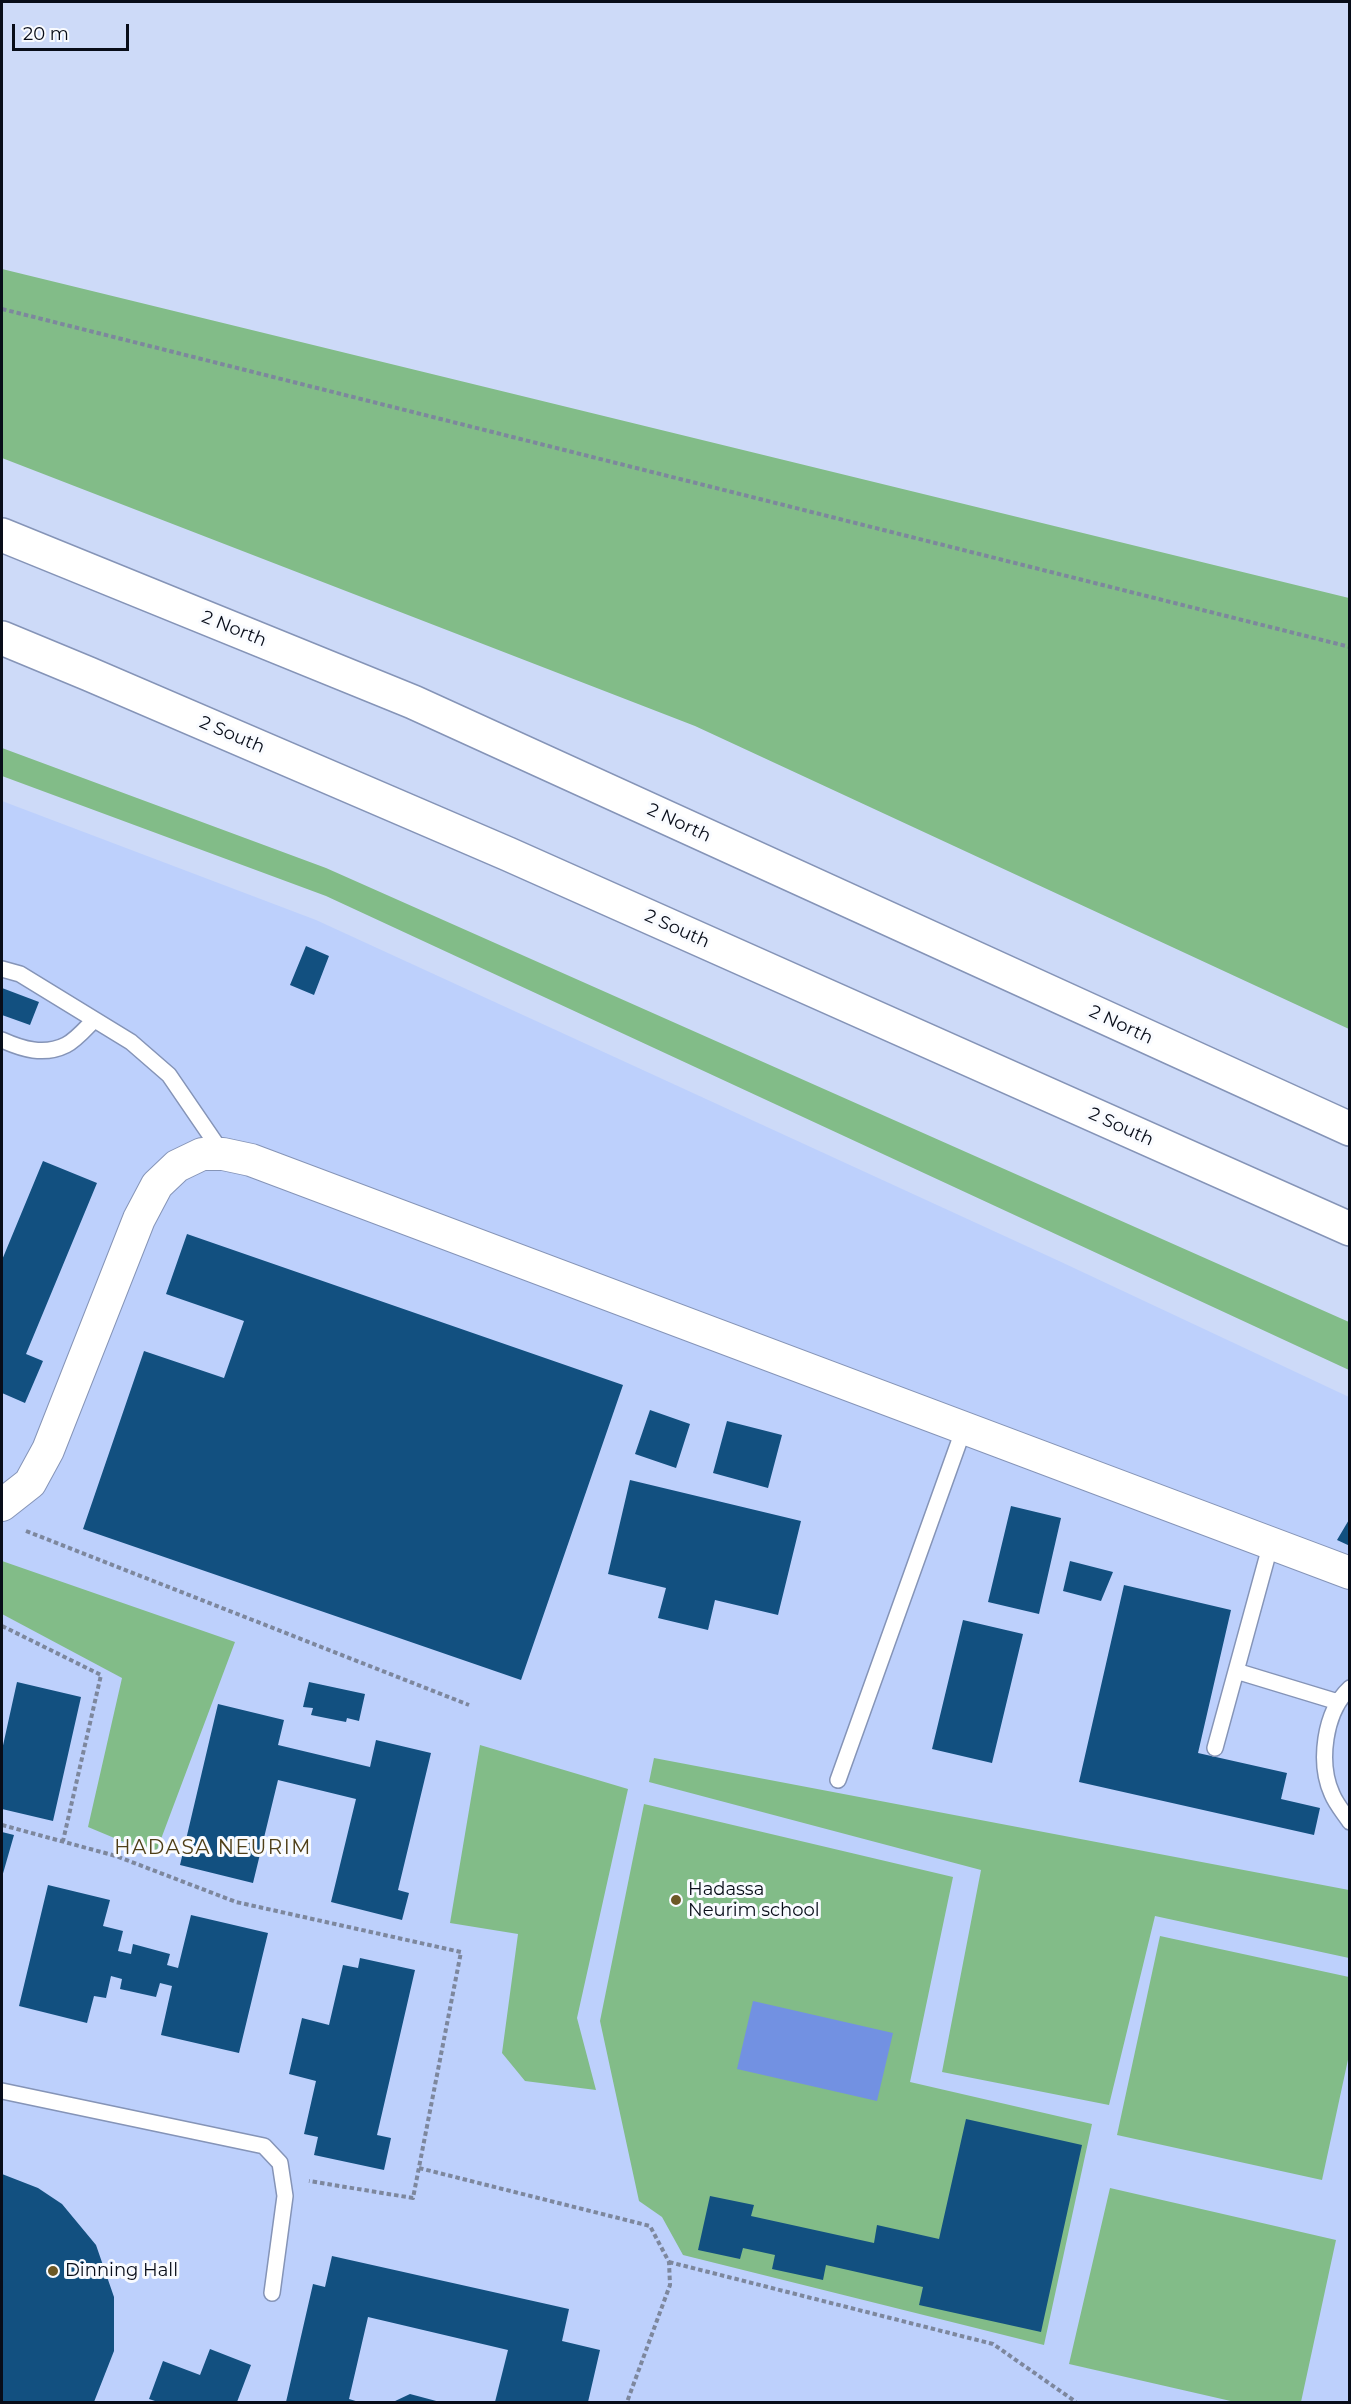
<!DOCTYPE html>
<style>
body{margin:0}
#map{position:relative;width:1351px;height:2404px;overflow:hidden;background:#cddaf8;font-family:Montserrat,sans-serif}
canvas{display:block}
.frame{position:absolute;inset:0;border:3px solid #080d19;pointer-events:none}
.scale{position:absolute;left:12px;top:24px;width:117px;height:27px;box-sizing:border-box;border:3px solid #080d19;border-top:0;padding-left:8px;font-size:18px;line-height:21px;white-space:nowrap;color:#080d19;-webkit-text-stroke:4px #f9fbff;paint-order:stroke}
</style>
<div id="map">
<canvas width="1351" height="2404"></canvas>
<div class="frame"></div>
<div class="scale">20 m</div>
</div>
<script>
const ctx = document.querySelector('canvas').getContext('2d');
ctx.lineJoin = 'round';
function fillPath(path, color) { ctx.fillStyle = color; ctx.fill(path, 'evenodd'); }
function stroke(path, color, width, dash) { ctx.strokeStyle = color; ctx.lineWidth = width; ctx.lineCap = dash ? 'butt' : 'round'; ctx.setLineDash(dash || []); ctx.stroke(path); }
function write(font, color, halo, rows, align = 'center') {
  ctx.font = font + ' Montserrat,sans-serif'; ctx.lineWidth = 6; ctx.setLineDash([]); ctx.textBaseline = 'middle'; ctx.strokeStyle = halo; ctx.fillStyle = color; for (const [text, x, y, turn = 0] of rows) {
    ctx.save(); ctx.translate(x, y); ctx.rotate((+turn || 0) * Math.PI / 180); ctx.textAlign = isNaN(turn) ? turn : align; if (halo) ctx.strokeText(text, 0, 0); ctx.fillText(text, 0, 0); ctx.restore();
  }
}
fillPath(new Path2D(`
 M2 801 316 920 1059 1261 1349 1397V2402H2Z`), '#bdd0fc');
fillPath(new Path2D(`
 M2 269 1349 598V1029L695 726 2 458Z
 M2 748 326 868 1349 1322V1370L326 896 2 776Z
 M2 1561 235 1642 155 1855 88 1827 122 1678 2 1614Z
 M480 1745 628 1789 577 2018 596 2090 525 2081 502 2053 518 1934 450 1923Z
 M654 1758 1349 1890V1958L1155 1916 1109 2105 942 2072 981 1870 649 1782Z
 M644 1804 953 1877 910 2082 1092 2124 1044 2345 683 2255 662 2217 639 2201 600 2021Z
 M1160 1936 1349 1977V2055L1322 2180 1117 2135Z
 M1110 2188 1336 2240 1301 2402H1235L1069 2364Z`), '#82bc88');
fillPath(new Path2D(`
 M753 2001 893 2033 877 2101 737 2069Z`), '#7291e2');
fillPath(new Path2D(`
 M306 946 329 956 314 995 290 985Z
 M2 988 39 1002 30 1025 2 1015Z
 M43 1161 97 1183 26 1354 43 1361 25 1403 2 1393V1260Z
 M187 1234 623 1385 521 1680 83 1529 144 1351 224 1378 244 1321 166 1294Z
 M650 1410 690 1424 676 1468 635 1454Z
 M727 1421 782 1435 768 1488 713 1473Z
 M630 1480 801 1521 778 1615 715 1600 708 1630 658 1618 666 1588 608 1574Z
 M1011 1506 1061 1518 1039 1614 988 1602Z
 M1350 1518V1546L1337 1540Z
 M1070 1561 1113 1572 1101 1601 1063 1591Z
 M1124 1585 1231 1610 1198 1753 1287 1773 1281 1799 1320 1808 1314 1835 1079 1782Z
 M963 1620 1023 1634 992 1763 932 1749Z
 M17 1682 81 1697 53 1821 2 1809V1750Z
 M309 1682 365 1694 359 1721 347 1718 346 1722 311 1715 313 1708 303 1707Z
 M218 1704 284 1720 278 1745 370 1767 376 1740 431 1753 398 1890 409 1893 402 1920 331 1902 356 1799 278 1780 253 1883 180 1865Z
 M2 1832 14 1835 2 1877Z
 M48 1885 110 1900 103 1926 123 1931 118 1951 131 1954 133 1944 170 1954 167 1965 178 1968 191 1915 268 1933 239 2053 161 2035 172 1986 160 1983 156 1997 120 1989 122 1979 111 1976 106 1998 94 1996 87 2023 19 2006Z
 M360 1958 415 1970 377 2135 391 2138 384 2170 314 2155 318 2137 304 2134 316 2081 289 2074 302 2018 329 2025 343 1965 358 1968Z
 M966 2119 1082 2145 1041 2332 919 2305 923 2287 826 2265 823 2280 772 2269 775 2255 743 2248 740 2259 698 2250 710 2196 754 2205 751 2216 874 2243 877 2225 939 2239Z
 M2 2174 38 2188 62 2204 96 2245 114 2297V2351L94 2402H2Z
 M332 2256 569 2309 562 2341 600 2350 588 2402H495L508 2350 368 2317 349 2399 359 2402H286L313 2284 325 2287Z
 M210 2349 251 2365 237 2402H158L149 2399 163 2361 200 2375Z
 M410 2394 440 2402H393Z`), '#125080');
const lane = new Path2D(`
 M2 969 20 974 131 1042 169 1075 223 1154
 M2 1040C22 1049 44 1056 66 1045 76 1040 86 1028 94 1020
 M1236 1671 1338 1702
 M1350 1688C1324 1712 1318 1763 1332 1794 1336 1804 1344 1813 1350 1822
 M1215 1748 1271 1543
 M838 1780 964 1428
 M2 2091 264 2146 280 2163 285 2196 272 2293`);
const street = new Path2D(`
 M2 1505 30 1483 48 1450 139 1219 157 1185 177 1166 202 1154H223L251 1160 1350 1573`);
const highway = new Path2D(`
 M2 535 413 702 1350 1129
 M2 638 89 674 508 854 1350 1229`);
stroke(lane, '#8594b7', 18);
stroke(street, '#8594b7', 34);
stroke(highway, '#8594b7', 36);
stroke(new Path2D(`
 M2 309 1350 647
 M26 1531 469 1705
 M2 1626 101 1675 63 1841
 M2 1825 116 1856 236 1902 461 1952 413 2198 309 2181
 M419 2168 650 2226 669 2262 670 2285 627 2402
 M669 2262 993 2344 1076 2402`), '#7d879d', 4, [4.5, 3]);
stroke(lane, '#fff', 15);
stroke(street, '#fff', 32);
stroke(highway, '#fff', 33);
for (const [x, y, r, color] of [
 [676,1900,6,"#6c5826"],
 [53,2271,6,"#6c5826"]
]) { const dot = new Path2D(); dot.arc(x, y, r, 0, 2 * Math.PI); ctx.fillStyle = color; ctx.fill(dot); stroke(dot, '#f9fbff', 2); }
write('18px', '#080d19', '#f9fbff', [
 ["2 North",234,629,22],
 ["2 South",232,735,23],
 ["2 North",679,823,25],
 ["2 South",677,929,24],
 ["2 North",1121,1025,25],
 ["2 South",1121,1127,24]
]);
write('18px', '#080d19', '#f9fbff', [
 ["Hadassa",688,1890],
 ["Neurim school",688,1911],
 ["Dinning Hall",65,2271]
], 'left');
ctx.letterSpacing = '1.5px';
write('20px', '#4f3f18', '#f9fbff', [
 ["HADASA NEURIM",213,1848]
]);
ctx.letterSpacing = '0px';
</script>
